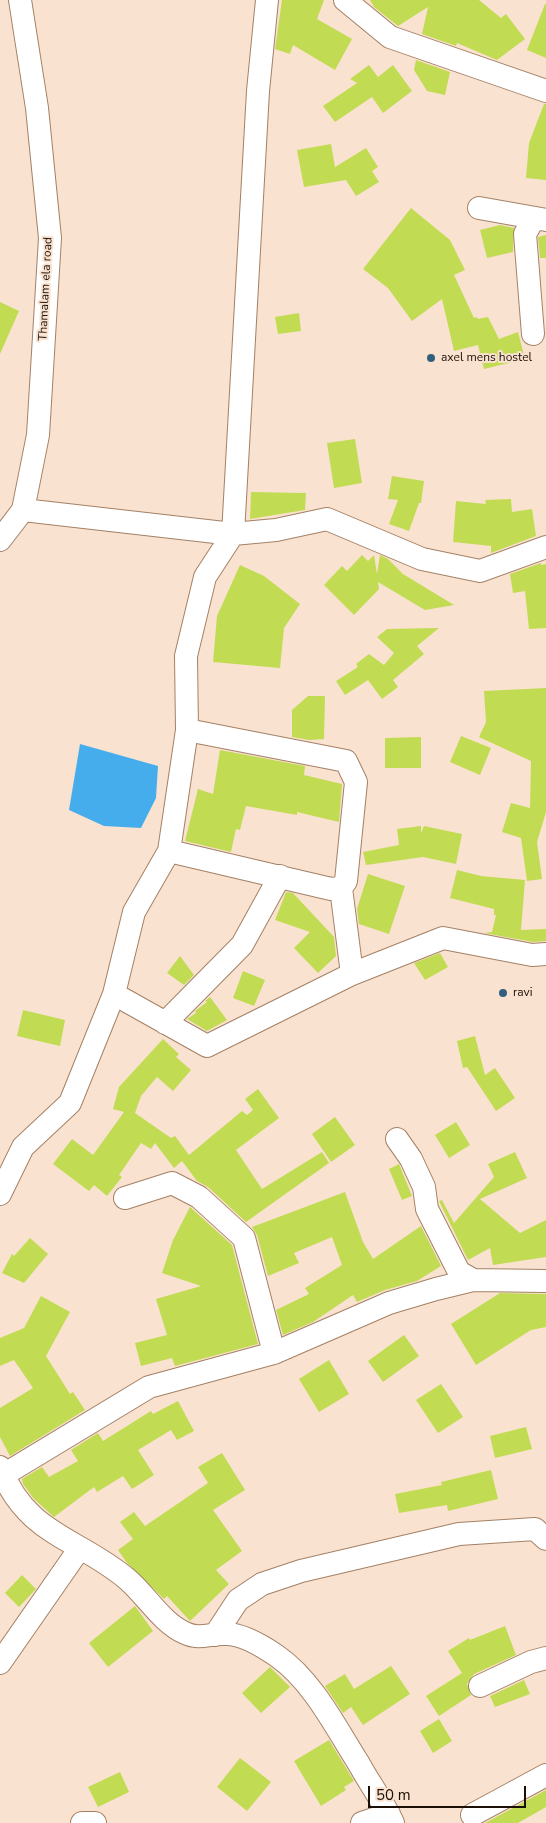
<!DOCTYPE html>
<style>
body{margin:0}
#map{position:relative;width:546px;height:1823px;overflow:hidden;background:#fae2d0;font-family:"Nunito Sans",sans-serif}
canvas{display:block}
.scale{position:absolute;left:368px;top:1786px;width:158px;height:22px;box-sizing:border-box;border:2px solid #1c0f05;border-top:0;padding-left:6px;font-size:15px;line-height:18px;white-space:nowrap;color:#1c0f05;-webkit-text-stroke:4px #fae2d0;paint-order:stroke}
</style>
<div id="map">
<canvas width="546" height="1823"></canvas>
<div class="scale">50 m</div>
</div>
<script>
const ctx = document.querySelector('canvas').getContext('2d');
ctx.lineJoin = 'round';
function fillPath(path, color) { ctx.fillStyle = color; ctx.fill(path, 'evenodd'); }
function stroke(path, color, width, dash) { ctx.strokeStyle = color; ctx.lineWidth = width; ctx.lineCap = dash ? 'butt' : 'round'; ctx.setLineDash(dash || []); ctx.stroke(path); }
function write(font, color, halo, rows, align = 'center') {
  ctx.font = font + ' "Nunito Sans",sans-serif'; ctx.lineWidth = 4; ctx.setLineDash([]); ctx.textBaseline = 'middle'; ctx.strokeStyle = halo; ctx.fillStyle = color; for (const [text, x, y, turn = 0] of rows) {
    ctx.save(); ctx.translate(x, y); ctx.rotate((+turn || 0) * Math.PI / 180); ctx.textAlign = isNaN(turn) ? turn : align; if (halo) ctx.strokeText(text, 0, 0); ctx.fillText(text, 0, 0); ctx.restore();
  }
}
fillPath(new Path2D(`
 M80 744 158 766 156 798 141 828 104 826 69 810Z`), '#46aded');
fillPath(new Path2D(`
 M282 0H324L317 19 352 39 335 70 293 45 290 54 275 49Z
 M370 0H479L501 18 506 14 525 39 497 60 457 43 456 46 422 34 428 7 398 26 374 7Z
 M545 4H546V58L527 50Z
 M416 60 450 72 445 95 427 91 414 70Z
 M369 65 378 77 393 65 412 91 383 113 372 97 335 122 323 106 357 83 350 79Z
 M544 104H546V180L526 178 529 143Z
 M331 144 335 167 366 148 378 167 372 171 379 182 356 196 346 180 304 187 297 150Z
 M411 208 450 240 465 270 454 275 474 318 477 317 478 319 488 317 499 339 518 332 525 359 484 369 478 345 454 351 442 299 412 321 388 288 363 269Z
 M500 225 514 228 513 252 487 258 480 230Z
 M546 235V258H540L538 237Z
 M0 302 19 311 0 354Z
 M299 313 301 331 278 334 275 317Z
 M355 439 362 483 334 488 327 443Z
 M392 476 424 481 421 503H419L409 531 389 524 398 500 388 499Z
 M251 492 306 493 305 510 250 519Z
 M511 499 512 512 532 509 536 536 491 553V546L453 542 456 501 486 504 485 500Z
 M362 555 368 561 374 555 377 574 380 555 388 559 403 574 454 605 425 610 378 582 379 589 354 615 324 585 342 566 347 571Z
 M541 563V565L546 564V628L529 629 525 591 513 593 510 574Z
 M240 565 264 576 300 604 284 628 280 668 213 662 217 616Z
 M439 628 417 646 424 654 393 680 398 687 382 699 368 680 345 695 336 681 358 667 356 664 369 654 384 665 394 653 377 637 387 629Z
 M546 688V812L537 842 542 879 527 881 521 838 502 832 511 803 530 808 531 761 479 737 486 722 484 691Z
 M308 696H325L324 739 309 740 292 737V710Z
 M461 736 491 748 480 775 450 762Z
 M421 737V768H385V738Z
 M220 750 305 766 304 775 342 784 339 822 297 812V815L246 806 240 830 236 829 231 852 185 841 198 789 213 794Z
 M421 826V833L424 826 462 834 456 864 423 857 366 865 363 852 399 845 397 829Z
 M457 870 481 876 525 880 521 930 546 929V941L533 942 484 933 492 932 496 915H494V909L450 898Z
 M368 874 405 886 389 934 359 924 357 909Z
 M286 892 293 893 334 937 336 956 318 973 294 948 310 932 275 920Z
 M440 953 448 967 425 980 414 963Z
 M180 956 194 975 184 985 167 973Z
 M243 971 265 980 254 1006 233 998Z
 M210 997 227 1020 207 1031 187 1019 196 1013 195 1011 207 1002 205 1001Z
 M23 1010 65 1020 60 1046 17 1036Z
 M475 1036 485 1075 495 1068 515 1098 496 1111 467 1067 463 1068 457 1041Z
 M163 1039 179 1054 176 1057 191 1070 173 1091 157 1077 141 1096 135 1113 171 1138 175 1136 189 1155 242 1111 247 1115 253 1110 245 1099 258 1089 279 1118 236 1150 262 1189 322 1152 329 1163 246 1222 208 1187 197 1181 182 1161 174 1168 155 1143 151 1149 141 1143 119 1175 122 1177 107 1196 94 1185 89 1191 53 1164 72 1139 93 1155 124 1112 113 1109 119 1087Z
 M335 1117 355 1145 331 1162 312 1134Z
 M456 1122 470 1145 449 1158 435 1135Z
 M515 1152 527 1178 480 1199 520 1233 546 1220V1257L493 1265 490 1248 468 1260 439 1201 442 1200 454 1223 494 1177 488 1164Z
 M399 1164 412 1196 402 1200 389 1169Z
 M345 1192 363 1242 373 1259 421 1226 441 1266 417 1281 385 1290 357 1302 353 1295 313 1322 283 1335 276 1310 309 1294 305 1288 342 1265 332 1237 294 1253 299 1263 268 1276 257 1235 252 1227Z
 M190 1207 232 1245 258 1344 175 1366 172 1358 141 1366 135 1343 167 1335 156 1299 201 1286 162 1273 173 1240Z
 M30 1238 48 1254 24 1283 2 1273 12 1254 14 1256Z
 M500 1293 546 1294V1327L531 1330 476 1365 451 1324Z
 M41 1296 70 1312 46 1356 70 1394 73 1392 85 1410 10 1456 0 1437V1408L33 1388 14 1360 0 1366V1338L24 1328Z
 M404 1335 419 1356 383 1382 368 1361Z
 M329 1360 349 1394 319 1412 299 1379Z
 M441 1384 463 1417 438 1433 416 1400Z
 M178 1401 194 1431 177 1440 171 1430 138 1450 154 1475 132 1489 123 1476 97 1492 94 1487 54 1517 34 1499 23 1484 22 1479 42 1467 49 1477 78 1461 71 1450 98 1433 103 1441 151 1411 153 1414Z
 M526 1427 532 1449 495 1458 490 1436Z
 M222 1453 245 1490 213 1510 242 1551 216 1570 229 1584 190 1621 167 1596 164 1599 127 1563 118 1550 133 1539 120 1522 134 1512 145 1526 208 1483 198 1467Z
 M491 1470 498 1499 448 1511 447 1505 399 1513 395 1494 442 1485 441 1482Z
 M22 1575 36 1589 19 1607 5 1593Z
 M135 1606 153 1631 108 1667 89 1643Z
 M505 1626 516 1655 474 1674 467 1684 471 1695 439 1716 426 1696 462 1673 448 1651 469 1638 470 1640Z
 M391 1666 410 1694 363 1725 351 1707 343 1713 325 1686 345 1674 354 1689Z
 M270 1667 290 1687 261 1713 242 1693Z
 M524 1680 530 1694 495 1707 490 1696Z
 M439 1719 452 1741 433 1753 420 1731Z
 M329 1740 354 1781 344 1787 346 1790 321 1806 294 1761Z
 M240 1758 271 1782 247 1811 217 1787Z
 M120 1772 129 1792 98 1807 88 1787Z
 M546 1790V1807L518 1823H485Z`), '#c1dc52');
const minor = new Path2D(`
 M345 0 390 37 546 91
 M479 208 546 220
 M533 334 525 234 534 218
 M23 510 233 534 276 530 327 519 422 559 480 571 546 547
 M0 540 23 510 38 435 50 238 37 108 20 0
 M169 851 331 889 341 888 346 881 356 782 346 761 187 730
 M341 888 352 974
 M114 994 207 1046 352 974 443 938 532 955 546 954
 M165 1023 242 945 280 876
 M397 1139 411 1159 424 1187 427 1209 459 1272 473 1280
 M0 1194 23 1147 70 1103 114 994 134 912 169 851 187 730 186 656 205 577 233 534 258 91 267 0
 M125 1198 172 1183 199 1197 244 1238 274 1353
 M0 1467C27 1536 77 1537 127 1579 146 1595 162 1623 185 1633 199 1640 211 1633 226 1634 242 1634 264 1647 277 1656 313 1681 336 1728 359 1764 370 1784 384 1803 393 1823
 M0 1477 149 1387 274 1353 389 1303 436 1289 473 1280 546 1281
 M215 1635 238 1600 262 1584 301 1571 459 1534 535 1529 546 1539
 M0 1663 80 1548
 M480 1686 531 1662 546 1658
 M472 1815 546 1775
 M82 1823H95
 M362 1823 389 1814`);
stroke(minor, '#a48165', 24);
stroke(minor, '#fff', 22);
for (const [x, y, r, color] of [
 [431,358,5,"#31607f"],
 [503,993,5,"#31607f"]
]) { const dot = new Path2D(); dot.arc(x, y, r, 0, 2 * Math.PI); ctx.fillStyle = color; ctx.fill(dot); stroke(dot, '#fae2d0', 2); }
write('12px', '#1c0f05', '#fae2d0', [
 ["Thamalam ela road",46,289,-87]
]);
write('12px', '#1c0f05', '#fae2d0', [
 ["axel mens hostel",441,358],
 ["ravi",513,993]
], 'left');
</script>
